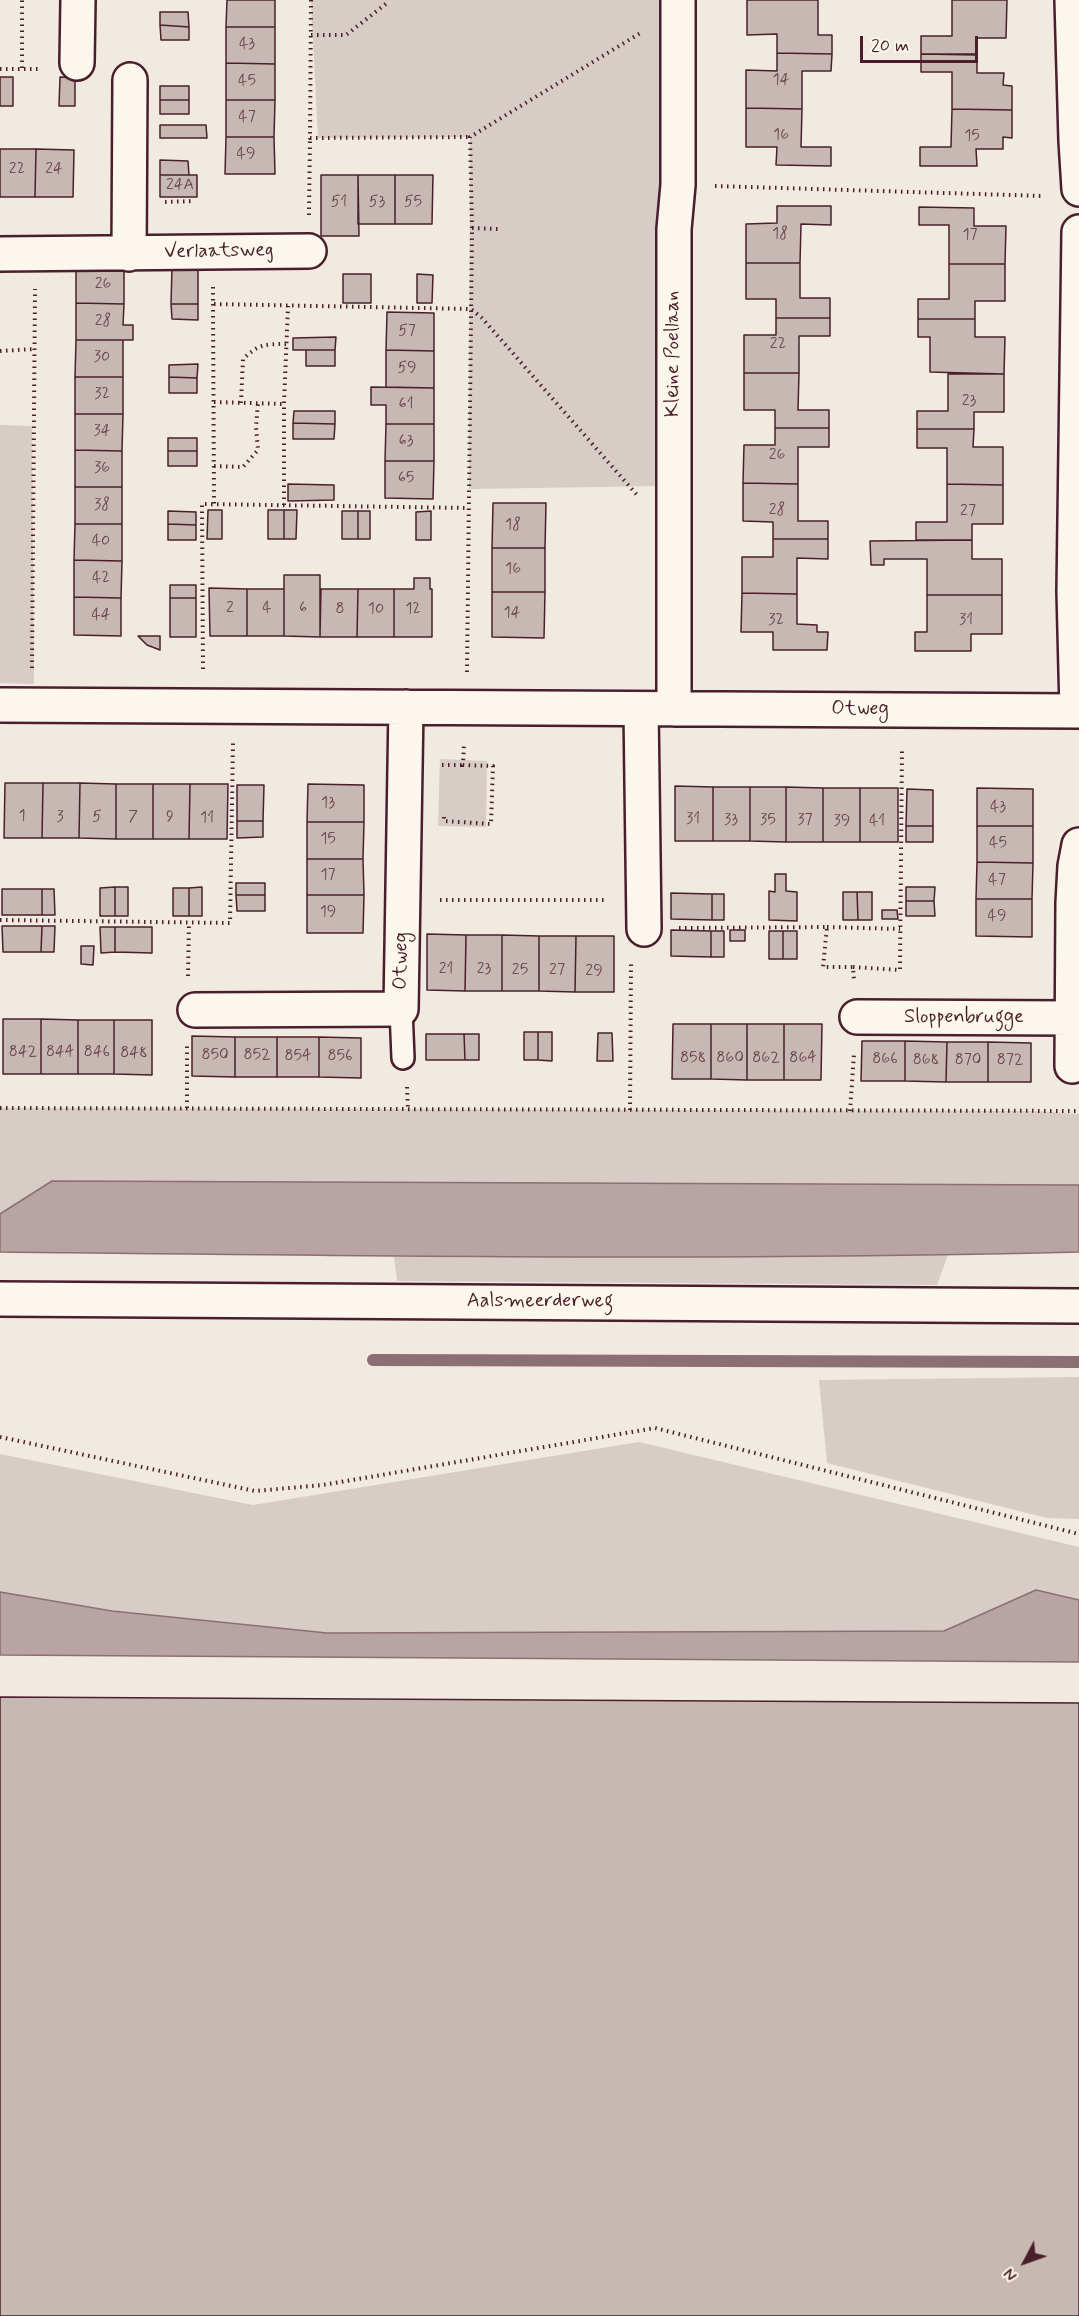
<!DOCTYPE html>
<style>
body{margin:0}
#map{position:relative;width:1079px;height:2316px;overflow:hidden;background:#f0eae0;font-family:Mynerve,sans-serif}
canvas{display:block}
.north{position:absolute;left:995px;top:2232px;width:60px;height:60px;-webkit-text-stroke:4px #fbf7ec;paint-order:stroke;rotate:229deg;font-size:16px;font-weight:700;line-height:24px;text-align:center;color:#4a1f2b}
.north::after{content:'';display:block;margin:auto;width:21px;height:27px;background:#4a1f2b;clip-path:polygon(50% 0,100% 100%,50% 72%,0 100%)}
.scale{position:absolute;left:860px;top:36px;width:118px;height:27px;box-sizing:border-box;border:3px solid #4a1f2b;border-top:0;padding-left:8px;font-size:18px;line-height:21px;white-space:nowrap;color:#4a1f2b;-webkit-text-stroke:4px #fbf7ec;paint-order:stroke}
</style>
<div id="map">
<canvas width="1079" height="2316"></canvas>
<div class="north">N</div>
<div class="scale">20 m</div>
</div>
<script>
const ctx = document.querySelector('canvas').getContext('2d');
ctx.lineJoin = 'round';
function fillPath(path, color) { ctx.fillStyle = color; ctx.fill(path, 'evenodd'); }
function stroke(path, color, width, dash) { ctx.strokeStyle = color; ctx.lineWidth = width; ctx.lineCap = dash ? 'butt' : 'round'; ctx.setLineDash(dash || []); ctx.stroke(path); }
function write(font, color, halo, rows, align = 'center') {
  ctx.font = font + ' Mynerve,sans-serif'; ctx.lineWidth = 4.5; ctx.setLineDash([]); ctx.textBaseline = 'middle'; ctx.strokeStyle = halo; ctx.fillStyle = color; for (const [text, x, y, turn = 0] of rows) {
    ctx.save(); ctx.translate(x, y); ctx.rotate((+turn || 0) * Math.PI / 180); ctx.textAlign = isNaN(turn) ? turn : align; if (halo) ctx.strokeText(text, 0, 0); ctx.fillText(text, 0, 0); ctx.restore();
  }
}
fillPath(new Path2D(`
 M311 0H662L659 486 469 489 470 137 318 138Z
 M0 425 32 426 34 684 0 683Z
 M440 759 487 761 486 827 438 826Z
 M0 1108 1036 1111 1079 1114V1185L52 1181 0 1214Z
 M948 1255 937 1285 397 1281 394 1257Z
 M1079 1377V1519L1047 1518 827 1463 819 1380Z
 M639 1442 1079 1547V1600L1036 1590 944 1631 327 1633 112 1611 0 1592V1454L253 1505Z`), '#d8ccc6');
const water = new Path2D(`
 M52 1181 1079 1185V1252C720 1261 360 1256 0 1252V1214Z
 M1036 1590 1079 1600V1662L0 1655V1592L112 1611 327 1633 944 1631Z`);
fillPath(water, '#b8a4a2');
stroke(water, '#8c6f72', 1.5);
stroke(new Path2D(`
 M373 1360 1079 1362`), '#8c6f72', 12);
const building = new Path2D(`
 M227 0H275V27H226Z
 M747 0H818V35H832V54L777 53V34L747 35Z
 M952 0H1007L1006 38H977V54H921V36H952Z
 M160 12H188L189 27 160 25Z
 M160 25 189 27V40H161Z
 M226 27H275V64L226 63Z
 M777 53 832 54 831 71H802V109L746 108V70L777 71Z
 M921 54 977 55V73H1004L1003 85 1012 86V110L952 109V72H921Z
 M226 63 275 64V100H226Z
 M0 77H13V106H0Z
 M60 77 75 78V106H59Z
 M160 86H189V100H160Z
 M160 100H189V114H160Z
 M226 100H275L274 137H226Z
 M746 108 802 109 801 147H831V166L776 165 777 147H746Z
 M952 109 1012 110V138L1003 137V149H976L977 166H920V147H951Z
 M160 125H206L207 138H160Z
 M226 137H274L275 174H225Z
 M0 149H36L35 197H0Z
 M36 149 74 150 73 197H35Z
 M160 160 188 161 189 175H160Z
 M160 175H197V197H160Z
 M321 175H358L359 236H321Z
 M358 175H395V224H358Z
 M395 175H433L432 224H395Z
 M777 206H831V225L801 224 800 263H746V224L777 223Z
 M919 207 974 208V226H1006L1005 264H949V225H919Z
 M746 263H800V298H830V318H776V299H746Z
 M949 264H1005V301H975V319H918V299H949Z
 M76 265 124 266V304L76 303Z
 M172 267H198V304H171Z
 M343 274H371V303H343Z
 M417 274 433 275 432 303H417Z
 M76 303 124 304 123 325H133V340H76Z
 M171 304H198V320L172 319Z
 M387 312 434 313V351L386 350Z
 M776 318H830V336H799V373H744V335H776Z
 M918 319H975V337H1005L1004 374 930 372V337H918Z
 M336 337 335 350H293V338Z
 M76 340H123V377H75Z
 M306 350H335V366H306Z
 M386 350 434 351V388L386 387Z
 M198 364 197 378 169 377V365Z
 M744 373H799L798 410H829V428H775V410H744Z
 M948 374H1004V412H974V429H917V411H948Z
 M75 377H123V414H75Z
 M169 377 197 378V393H169Z
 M371 387 434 388V424H386V405H371Z
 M294 411H335V424L293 423Z
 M75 414H123L122 451 75 450Z
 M293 423 335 424 334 439H293Z
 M386 424H434V461H385Z
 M775 428H829V447H798V484L743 483 744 445H775Z
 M917 429H974L973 447H1003V485L947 484V448H917Z
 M168 438H197V451H168Z
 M75 450 122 451V487H75Z
 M168 451H197V466H168Z
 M385 461H434L433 499 385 498Z
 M743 483 798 484V521H828V539H773V522L743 521Z
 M288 484 334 485V500L288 501Z
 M947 484 1003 485V524H972V540H916V522H947Z
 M75 487H122V524H75Z
 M493 503H546L545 548H492Z
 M208 510H222V539H207Z
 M268 510H284V539H268Z
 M284 510H297L296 539H284Z
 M168 511 196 512V525L168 524Z
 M342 511H358V539H342Z
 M358 511H370V539H358Z
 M431 511V540H416V512Z
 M75 524H122V561L74 560Z
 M168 524 196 525V540H168Z
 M773 539H828V559L797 558V594L742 593V557H773Z
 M972 540V559H1002V595H927V559H884V565H871L870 541Z
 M492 548H545V592H492Z
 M74 560 122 561 121 598 74 597Z
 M284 575H320V637L284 636Z
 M414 578H430V589H432V637H394V589H414Z
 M170 585H196V598H170Z
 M209 588 247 589V636H210Z
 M247 589H284V636H247Z
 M321 589H358L357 637H320Z
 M358 589H394V637H357Z
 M492 592H545L544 638 492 637Z
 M742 593 797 594V624L817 625V632H828L827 650H773V632H741Z
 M927 595H1002V634H971V651H915V632H927Z
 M74 597 121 598V636L74 635Z
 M170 598H196V637H170Z
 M138 636H160V650L147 645Z
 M5 783H43L42 838H4Z
 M43 783H80L79 838H42Z
 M80 783 116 784V839L79 838Z
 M116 784H153V839H116Z
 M153 784H190L189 839H153Z
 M190 784H228L227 839H189Z
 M308 784 364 785V822H307Z
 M237 785H264L263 821H237Z
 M675 786 713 787V841H675Z
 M713 787H750V841H713Z
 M750 787H786V842L750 841Z
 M786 787 823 788V842H786Z
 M823 788H860V842H823Z
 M860 788H898V842H860Z
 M977 788 1033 789V826H977Z
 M907 789 933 790V826H906Z
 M237 821H263V837L237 838Z
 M307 822H364L363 859H307Z
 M906 826H933V842H906Z
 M977 826H1033V863L977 862Z
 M307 859H363L364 895H307Z
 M977 862 1033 863 1032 899H976Z
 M775 874H786V891L797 892V921L769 920V891L775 892Z
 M236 883H265V895H236Z
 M115 887H128V916H115Z
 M115 887V916H100V888Z
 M202 887V916H189V888Z
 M906 887H935L934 901H906Z
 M173 888H189V916H173Z
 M2 889H42V915H2Z
 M42 889H54L55 915H42Z
 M843 892H857L858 920H843Z
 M857 892H872V920H858Z
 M671 893 712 894V920L671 919Z
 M712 894H724V920H712Z
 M236 895H265V911H237Z
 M307 895H364L363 933H307Z
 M976 899H1032V937L976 936Z
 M906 901H934L935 916H906Z
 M882 910H897L898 919H882Z
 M2 926H42L41 952H3Z
 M42 926H55L54 952H41Z
 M100 927H115V952L101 953Z
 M115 927H152V953L115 952Z
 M671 930 711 931V957L671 956Z
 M730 930H745V941H730Z
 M711 931H724V957H711Z
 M769 931H783V959H769Z
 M783 931H797V959H783Z
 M427 934 466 935 465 991 427 990Z
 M466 935H502V991H465Z
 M502 935 539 936V991H502Z
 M539 936H576L575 992 539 991Z
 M576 936H614V992H575Z
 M81 946H94L93 965 81 964Z
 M3 1019H41V1074H3Z
 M41 1019 78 1020V1074H41Z
 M78 1020H114V1074H78Z
 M114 1020H152V1075L114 1074Z
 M673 1024H711V1079H672Z
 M711 1024H747V1080L711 1079Z
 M747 1024H784V1080H747Z
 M784 1024H822L821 1080H784Z
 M524 1032H538V1060H524Z
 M538 1032H552V1061L538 1060Z
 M598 1033H612L613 1061H597Z
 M426 1034H464L465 1060H426Z
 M464 1034H479V1060H465Z
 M192 1036 235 1037V1077L192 1076Z
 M235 1037H277V1077H235Z
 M277 1037H319V1077H277Z
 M319 1037 361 1038V1078L319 1077Z
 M862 1041H905V1081H861Z
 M905 1041 947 1042 946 1082 905 1081Z
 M947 1042H988V1082H946Z
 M988 1042 1031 1043V1082H988Z
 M0 1697 1079 1703V2316H0Z`);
fillPath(building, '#c8b8b3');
stroke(building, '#4a1f2b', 1.5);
const lane = new Path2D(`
 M401 1009 403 1058`);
const street = new Path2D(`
 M1072 0 1076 141 1079 189
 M77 63 78 0
 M0 254 309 251
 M129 254 130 80
 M0 705 1079 711
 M641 709 644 929
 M674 709V229L678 185V0
 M1077 711 1074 591 1079 232
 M195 1010 401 1009 406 707
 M857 1017 1071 1018
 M1072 1066 1073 903 1075 866 1079 845`);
const secondary = new Path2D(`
 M0 1299 1079 1306`);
stroke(lane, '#4a1f2b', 26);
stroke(street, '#4a1f2b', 38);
stroke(secondary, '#4a1f2b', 38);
stroke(new Path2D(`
 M311 0 310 138 470 137
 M311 35H346L387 3V0
 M22 68V0
 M0 69H41
 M715 186 1044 196
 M165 202 194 201
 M309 215 310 138
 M472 228 499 229
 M213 287V304L471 309 482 318 637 495
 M213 304 214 504
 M0 351 34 349
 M214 402 284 404
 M241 403 243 359C259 344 265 344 287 344
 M214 466 243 467 258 450 256 427 258 403
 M284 505V404L288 306
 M32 668 35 289
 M203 669 202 504 468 508
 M467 672 472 228 470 137 642 32
 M442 765H463
 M444 817V821L491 824 493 766 463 765 464 743
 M440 900H607
 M0 920 230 923 233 743
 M827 927 900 929
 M679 928 827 927 823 967H853L854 980
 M853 967 900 970 902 747
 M188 976 189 922
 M407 1087 408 1109
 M0 1108 1079 1111
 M187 1108V1046
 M630 1110 631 964
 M850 1111 854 1054
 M0 1437 255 1491 323 1485 655 1428 1079 1534`), '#4a1f2b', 4, [1.5, 4.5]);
stroke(lane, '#fbf7ec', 21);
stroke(street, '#fbf7ec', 33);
stroke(secondary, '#fbf7ec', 33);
write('16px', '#6a454d', null, [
 ["43",247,45],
 ["14",781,81],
 ["45",247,82],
 ["47",247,118],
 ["16",781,136],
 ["15",972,137],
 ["49",246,155],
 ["22",17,170],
 ["24",54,170],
 ["24A",180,186],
 ["51",339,203],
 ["53",377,203],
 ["55",413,203],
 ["18",780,235],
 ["17",970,236],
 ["26",103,285],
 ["28",103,322],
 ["57",407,332],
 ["22",778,345],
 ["30",102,358],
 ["59",407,369],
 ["32",102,395],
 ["23",969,402],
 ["61",406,405],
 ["34",102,432],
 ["63",406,442],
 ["26",777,456],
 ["36",102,469],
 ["65",406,479],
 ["38",102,506],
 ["28",777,511],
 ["27",968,512],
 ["18",513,526],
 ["40",101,542],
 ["16",513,570],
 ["42",101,579],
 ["2",230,609],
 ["4",267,609],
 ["6",303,609],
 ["8",340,610],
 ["10",376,610],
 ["12",413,610],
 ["14",512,614],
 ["44",101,616],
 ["32",776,621],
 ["31",966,621],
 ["13",328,804],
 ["43",998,808],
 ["1",22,817],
 ["3",60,818],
 ["5",97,818],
 ["7",133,818],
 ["9",170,818],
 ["11",207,819],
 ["31",693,820],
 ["33",731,821],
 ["35",768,821],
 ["37",805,821],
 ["39",842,822],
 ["41",877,822],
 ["15",328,840],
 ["45",998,844],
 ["17",328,876],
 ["47",997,881],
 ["19",328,913],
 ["49",997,917],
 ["21",446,970],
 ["23",484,970],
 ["25",520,971],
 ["27",557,971],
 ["29",594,972],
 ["842",23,1053],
 ["844",60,1053],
 ["846",97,1053],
 ["848",134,1054],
 ["850",215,1056],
 ["852",257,1056],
 ["854",298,1057],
 ["856",340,1057],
 ["858",693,1059],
 ["860",730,1059],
 ["862",766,1059],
 ["864",803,1059],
 ["866",885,1060],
 ["868",926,1061],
 ["870",968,1061],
 ["872",1010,1061]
]);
write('20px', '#4a1f2b', '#fbf7ec', [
 ["Verlaatsweg",219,252,-1],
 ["Kleine Poellaan",674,354,-90],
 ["Otweg",860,710],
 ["Otweg",402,961,-89],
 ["Sloppenbrugge",964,1018],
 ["Aalsmeerderweg",540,1302]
]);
</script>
